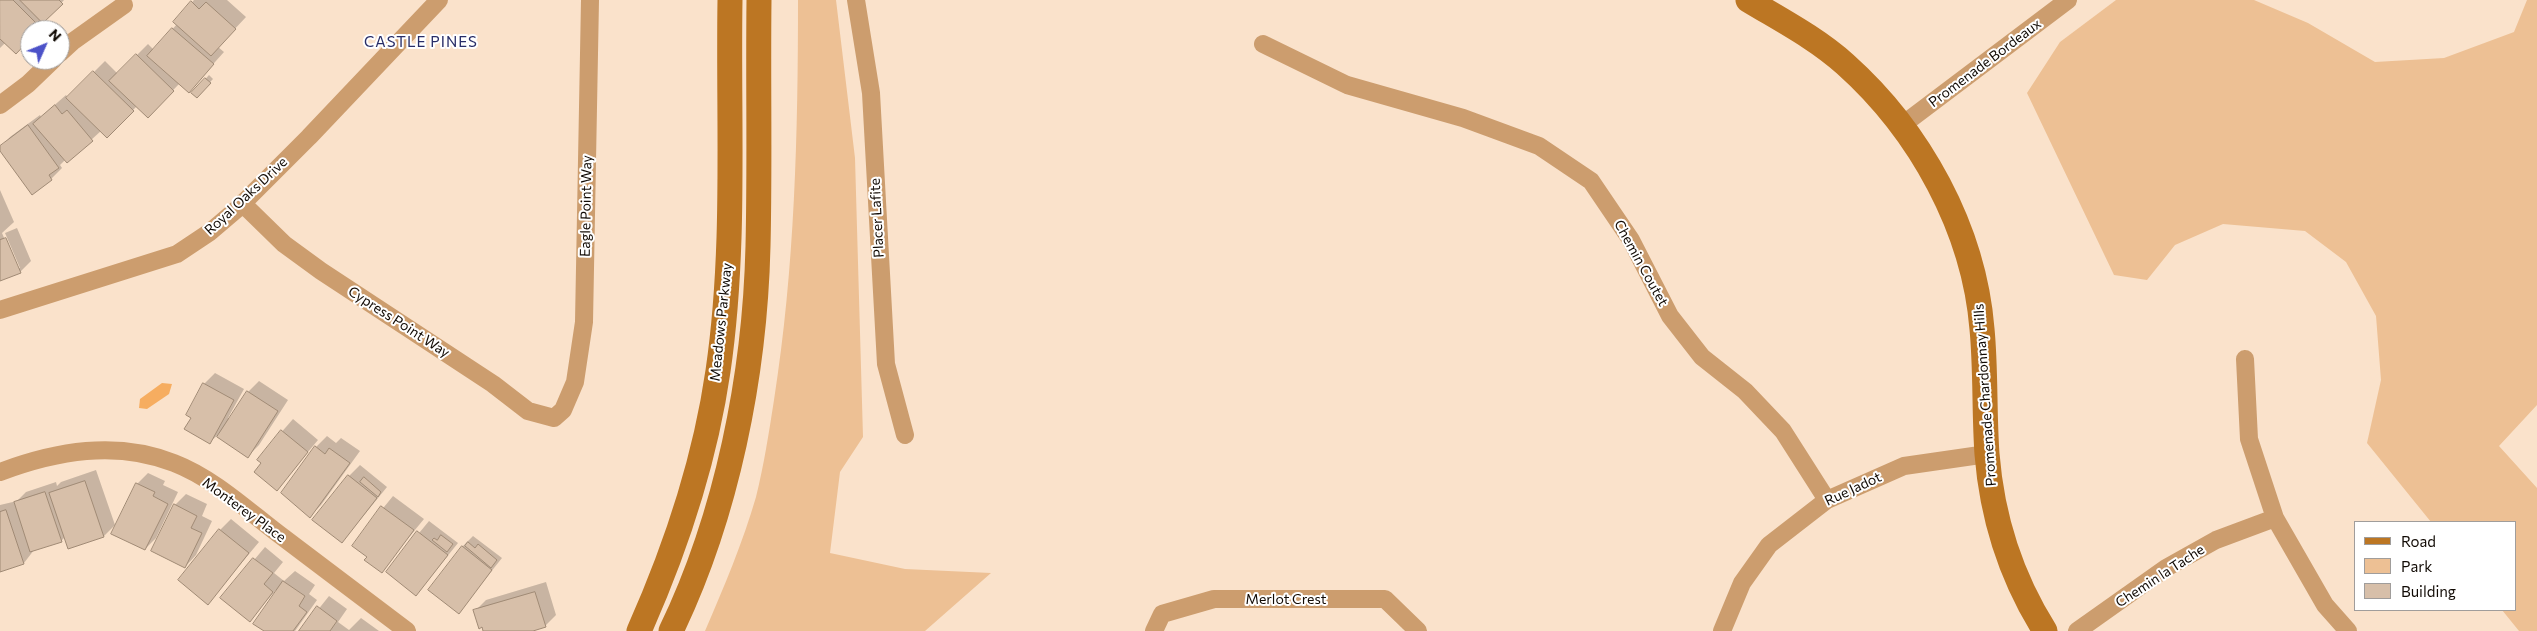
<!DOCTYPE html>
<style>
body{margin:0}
#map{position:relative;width:2537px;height:631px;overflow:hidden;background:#fae2cb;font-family:Commissioner,sans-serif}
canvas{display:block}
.legend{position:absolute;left:2354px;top:521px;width:162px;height:90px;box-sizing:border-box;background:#fff;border:1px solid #a09d9b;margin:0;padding:6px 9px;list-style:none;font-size:15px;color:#110a04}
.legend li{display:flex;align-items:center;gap:10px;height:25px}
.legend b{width:25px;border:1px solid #a09d9b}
.north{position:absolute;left:20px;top:20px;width:50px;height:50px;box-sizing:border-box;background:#fff;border:1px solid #a09d9b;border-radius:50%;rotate:46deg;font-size:14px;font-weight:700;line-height:20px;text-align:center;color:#110a04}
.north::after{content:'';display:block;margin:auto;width:18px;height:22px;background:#4c52c8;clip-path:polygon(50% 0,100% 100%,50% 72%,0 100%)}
</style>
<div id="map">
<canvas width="2537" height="631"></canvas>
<ul class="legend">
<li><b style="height:6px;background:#bc7623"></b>Road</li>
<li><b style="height:14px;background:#edc094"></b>Park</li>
<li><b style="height:14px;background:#d7bfa9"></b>Building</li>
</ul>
<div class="north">N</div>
</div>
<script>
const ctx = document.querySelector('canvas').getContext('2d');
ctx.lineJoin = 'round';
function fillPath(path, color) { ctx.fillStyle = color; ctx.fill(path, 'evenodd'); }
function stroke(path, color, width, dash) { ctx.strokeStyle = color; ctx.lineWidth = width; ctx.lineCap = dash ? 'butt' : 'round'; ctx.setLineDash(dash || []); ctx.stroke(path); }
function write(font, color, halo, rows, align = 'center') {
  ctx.font = font + ' Commissioner,sans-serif'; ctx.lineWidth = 4; ctx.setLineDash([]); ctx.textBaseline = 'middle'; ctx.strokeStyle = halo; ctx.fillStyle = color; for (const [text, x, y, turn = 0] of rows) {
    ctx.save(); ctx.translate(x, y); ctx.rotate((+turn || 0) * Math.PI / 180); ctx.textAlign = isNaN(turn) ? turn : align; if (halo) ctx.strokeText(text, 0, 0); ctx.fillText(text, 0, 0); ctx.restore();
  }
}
fillPath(new Path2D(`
 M798 0H836L855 158 863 437 840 472 830 553 905 569 991 573 925 631H705C724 587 743 542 756 497 764 465 769 432 774 400 795 268 798 133 798 0Z
 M2116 0H2254L2308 23 2375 62 2444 58 2514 32 2527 0H2537V405L2499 446 2537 488V631H2519L2502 610H2516V522H2431L2367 443 2381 380 2376 316 2346 262 2305 231 2223 224 2175 245 2147 280 2114 275 2027 93 2060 42Z`), '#edc094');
fillPath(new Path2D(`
 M162 383 172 384 169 394 147 409 139 408 140 399Z`), '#f6ad60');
fillPath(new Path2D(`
 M0 0H64L37 30H30V38L6 42 0 48Z
 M194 0H227L246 17 218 47 224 52 189 91 180 83 148 116 137 106 107 136 102 130 67 162 65 160 60 165 62 168 51 179 0 149 10 137 40 115 41 117 66 95 68 98 105 61 118 74 148 44 154 50 177 24 175 21Z
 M209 75 213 79 197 96 193 93Z
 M0 190 14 222 2 233 17 268H20L5 233 17 228 31 261 20 272 0 280Z
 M215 373 244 389 228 418 230 419 248 392 259 381 288 400 259 445 248 456 221 432 210 442 192 417 204 384Z
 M293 419 318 440 277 489 263 463 258 459Z
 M327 436 336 443 341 438 360 451 321 505 310 516 316 447Z
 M360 465 387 487 342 542 349 476Z
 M96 470 115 525 104 536 65 537 61 541 34 550 24 563 0 570V505L17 501 26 492 56 482 57 486 61 482Z
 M148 473 165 481 163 485 178 492 156 538 145 549 137 484Z
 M186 494 207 504 202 516 212 521 196 555 185 567 175 505Z
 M393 496 424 519 381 571 368 557 353 545Z
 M231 519 259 542 208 603 220 530Z
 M429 521 458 543 416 595 387 572Z
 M473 536 502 558 458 613 462 547Z
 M265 547 283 562 274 573 284 581 295 571 315 585 309 594 317 600 295 631H266L277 592 276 590 250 620 222 598Z
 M546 582 556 615 545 626 529 631H485L475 611 486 600Z
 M329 596 347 609 338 622 349 630 361 618 379 631H301Z`), '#0003');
const building = new Path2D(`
 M0 0H13L41 28 39 30H30V39L16 54 0 39Z
 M20 0H59L63 4 43 23Z
 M191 1 199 9 206 2 236 29 211 56 173 22Z
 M172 28 214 64 189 93 147 56Z
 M136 54 174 91 148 118 109 81Z
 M93 71 134 111 107 138 66 98Z
 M205 78 211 83 197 98 191 93Z
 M55 105 62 114 67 110 93 141 67 163 33 124Z
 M28 125 59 168 49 175 52 180 32 195 0 151V146Z
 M6 238 21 273 0 281V240Z
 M203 383 234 400 210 444 184 429 191 418 186 415Z
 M247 391 278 411 248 458 217 437Z
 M281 430 308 452 277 491 254 472 261 463 257 460Z
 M315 446 325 454 329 448 350 463 310 518 281 493Z
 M348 475 377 498 342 543 312 520Z
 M364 477 381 492 378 497 360 482Z
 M85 481 104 537 68 549 49 493Z
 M136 483 155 492 153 496 168 504 145 550 111 534Z
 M45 492 62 542 30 552 14 502Z
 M174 504 197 516 191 528 202 533 185 568 151 551Z
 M381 506 414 530 382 573 364 560 367 557 352 546Z
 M6 510 24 564 0 572V512Z
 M219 529 249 553 208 605 178 580Z
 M417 531 448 555 416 596 386 572Z
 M441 535 453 544 447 552 432 540 434 538 437 540Z
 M468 542 475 548 478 544 497 560 491 568 465 546Z
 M462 546 492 570 459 614 428 590Z
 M253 558 273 573 264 584 273 592 250 622 220 598Z
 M283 581 305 596 299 606 307 612 293 631H264L253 624Z
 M535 592 546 627 533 631H483L482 627 479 629 473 610Z
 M317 606 337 621 330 631H299Z`);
fillPath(building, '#d7bfa9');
stroke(building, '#a08a75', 1);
stroke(new Path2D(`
 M856 0 871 93 886 364 905 435
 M1263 44 1347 85 1463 118 1539 146 1591 181 1631 240 1670 316 1702 357 1745 391 1783 431 1827 500
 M60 53 72 42 124 5
 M0 105 28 84 53 60
 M1901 126 2068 0
 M242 203 284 244 321 271 493 384 528 411 554 418 563 410 575 382 584 322 590 0
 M0 310 177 254 210 232 237 209 309 137 439 0
 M2245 359 2249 439 2275 518 2325 605 2348 631
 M0 472C56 451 116 440 174 463 213 478 247 510 280 535 322 567 365 599 407 631
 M1154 631 1162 614 1214 599H1385L1418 631
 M1722 631 1742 583 1769 545 1827 500 1904 466 1987 454
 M2077 631 2166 568 2216 540 2275 518`), '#cc9d6e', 18);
stroke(new Path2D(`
 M1748 0C1781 20 1816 38 1845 64 1920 131 1974 229 1982 329 1986 371 1984 412 1987 454 1992 517 2011 577 2045 631
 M639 631C676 548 705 461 718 371 736 248 728 123 730 0
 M671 631C727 515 755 375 758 246 760 164 758 82 759 0`), '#bc7623', 25);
write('14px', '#110a04', '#fff', [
 ["Promenade Bordeaux",1985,63,-37],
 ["Royal Oaks Drive",246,196,-43],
 ["Eagle Point Way",586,206,-89],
 ["Placer Lafite",877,218,-93],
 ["Chemin Coutet",1641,263,61],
 ["Cypress Point Way",399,322,33],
 ["Meadows Parkway",721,322,-84],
 ["Promenade Chardonnay Hills",1985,395,-94],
 ["Rue Jadot",1853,489,-25],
 ["Monterey Place",244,510,36],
 ["Chemin la Tache",2160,576,-33],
 ["Merlot Crest",1286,599]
]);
ctx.letterSpacing = '1px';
write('15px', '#282d67', '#fff', [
 ["CASTLE PINES",421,42]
]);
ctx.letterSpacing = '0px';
</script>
